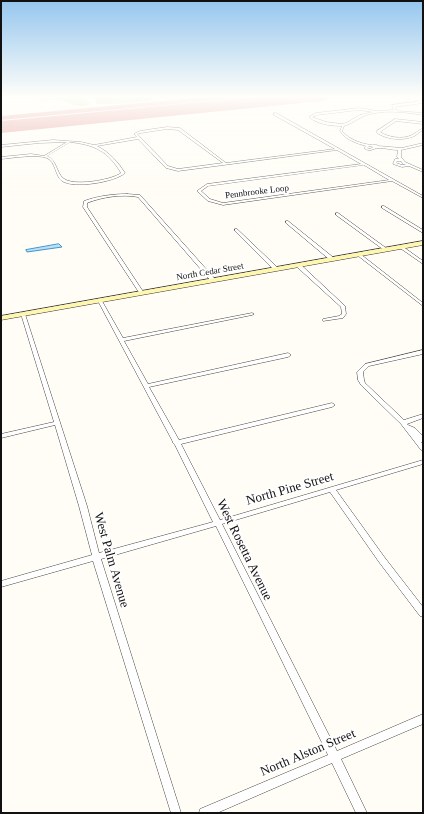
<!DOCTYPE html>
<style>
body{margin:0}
#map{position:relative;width:424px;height:814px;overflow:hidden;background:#fffdf5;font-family:"Times New Roman",serif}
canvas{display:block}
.frame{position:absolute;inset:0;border:2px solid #111;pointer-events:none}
</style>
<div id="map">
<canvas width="424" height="814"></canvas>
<div class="frame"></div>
</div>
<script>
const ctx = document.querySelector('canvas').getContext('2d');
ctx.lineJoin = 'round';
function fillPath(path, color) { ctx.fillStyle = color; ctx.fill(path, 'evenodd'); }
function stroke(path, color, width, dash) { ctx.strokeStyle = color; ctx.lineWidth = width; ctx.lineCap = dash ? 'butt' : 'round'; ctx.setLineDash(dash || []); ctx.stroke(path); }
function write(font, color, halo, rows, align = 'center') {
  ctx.font = font + ' "Times New Roman",serif'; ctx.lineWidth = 4; ctx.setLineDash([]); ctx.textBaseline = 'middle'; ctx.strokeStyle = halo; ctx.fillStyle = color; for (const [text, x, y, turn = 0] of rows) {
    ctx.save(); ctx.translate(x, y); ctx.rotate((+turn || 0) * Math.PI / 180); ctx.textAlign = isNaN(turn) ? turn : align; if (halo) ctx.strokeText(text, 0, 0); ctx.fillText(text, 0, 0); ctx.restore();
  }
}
fillPath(new Path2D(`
 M68 96H83L90 104C79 110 68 101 57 100 50 99 41 101 34 101Z
 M89 96H151L153 100 130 103 97 104 96 100Z`), '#b9dc9c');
const water = new Path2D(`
 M59 244 62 247 27 252 26 250Z`);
fillPath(water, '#b9e0f7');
stroke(water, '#3f96cf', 1);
fillPath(new Path2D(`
 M216 96H242L239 98 1 120V116Z
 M252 96H260L265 100 261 104H255L254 102 256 100Z
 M286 96H300L303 98C299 102 291 100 287 98Z`), '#e29292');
fillPath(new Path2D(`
 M266 96H329L327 100 321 101 1 133V121Z`), '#e29292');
const street = new Path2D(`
 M423 101V103L395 107 397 111 423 113V115C404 112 382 109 364 116 357 119 351 124 344 126L342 131C349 140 366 146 377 145L378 146 402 148 423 143V145L401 150V157L405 162 423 170V172L409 166 402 167 393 164 395 159H399L397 157 398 150C392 150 385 148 379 148 372 148 371 153 364 148L366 146C356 143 346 140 340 131L342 126C331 126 317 124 309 117L316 113 359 108 377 111 394 110 392 105ZM359 110 373 112 360 115 346 123 342 124 326 122 312 117 317 115ZM369 146 373 147 370 149 367 148ZM397 161H401L403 164 406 165H402L396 163Z
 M274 113H276L423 196V198L392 181 223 205 208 201 197 191 207 184 361 164 337 150 178 171 166 168 138 139 97 146C109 152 118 162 125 173 115 182 74 189 62 181 55 176 56 162 47 158 37 154 12 158 1 159V157L31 154 44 156 67 142 39 143 1 147V145L53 140 81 142 94 145 137 137 134 134 140 131 167 127 180 128 226 163 335 149 274 115ZM167 129 178 130 223 163 178 169 168 166 137 134 141 133ZM70 142C95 145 108 151 121 173 112 180 72 187 63 178 56 172 57 160 47 156ZM364 165 389 180 223 203 210 199 201 191 208 186Z
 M395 119 423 122V124L396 121 380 132C388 137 402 140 412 135 416 133 419 130 423 128V130C419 132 416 136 412 137 401 141 386 139 377 133V131Z
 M127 194 140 195 215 279V281H211L138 197C122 194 102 197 87 203V207L144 293V294H140L83 207 84 201C98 196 113 194 127 194Z
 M382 206H384L423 230V233L382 208Z
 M336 213H338L386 248V250H384L336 215Z
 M286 221H288L334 258V260H330L286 223Z
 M235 229H237L278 268V270H274L235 231Z
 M400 246H402L423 261V264L400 248Z
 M357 253H359L423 303V306L357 255Z
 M296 264H300L345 306 346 314 343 318 323 321V319L339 316 342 314 341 307 296 266Z
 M98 300H100L102 301 123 338 252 313 254 314 252 315 124 341 148 384 288 353 291 355 288 357 149 387 179 440 332 403 335 405 332 407 181 444 220 520 423 460V464L336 490 385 558 423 607V617L420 616 379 562 330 492 222 524 337 751 423 714V724L341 759 367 813H356L332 763 217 813H199L200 809 328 755 216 526 101 559 181 813H171L93 561 1 587V581L92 555 79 506 55 425 1 438V434L54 422 21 314V313H23L25 314 87 506 99 553 213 522 175 445 173 443V442L98 301Z
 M423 350V354L369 366 363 372 364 380 365 383 404 420 423 414V418L407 424 408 425 415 428 423 436V442H421L423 444V450H421L401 424 361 385 358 380 357 372 365 364Z`);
const secondary = new Path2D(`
 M423 241V245L1 320V316Z`);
stroke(street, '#444', 1);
stroke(secondary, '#333', 1);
fillPath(street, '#fff');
fillPath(secondary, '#fff6b0');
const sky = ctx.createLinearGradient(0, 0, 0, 210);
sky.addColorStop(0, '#95c6ee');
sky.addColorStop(0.46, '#fffefa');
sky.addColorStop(1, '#fffefa00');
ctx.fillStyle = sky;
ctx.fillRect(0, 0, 424, 210);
write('9px', '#111', '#fff', [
 ["Pennbrooke Loop",257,192,-7],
 ["North Cedar Street",210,272,-10]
]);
write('13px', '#111', '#fff', [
 ["North Pine Street",290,489,-16],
 ["West Rosetta Avenue",244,550,64],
 ["West Palm Avenue",111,560,74],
 ["North Alston Street",308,753,-23]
]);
</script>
